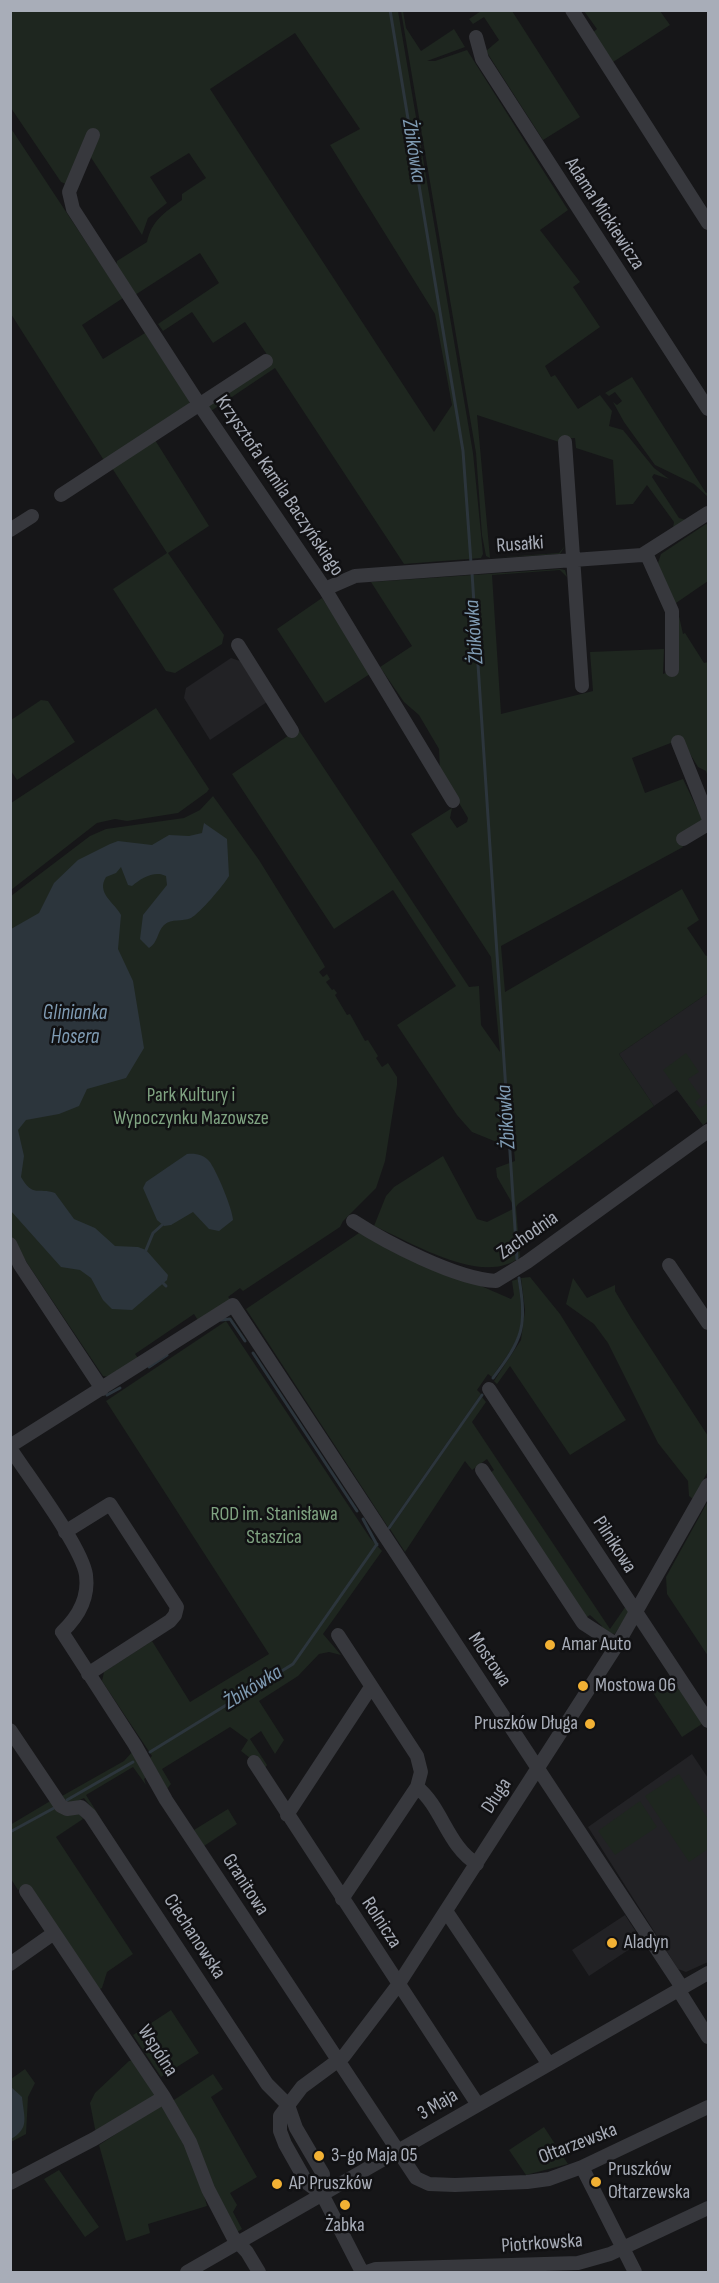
<!DOCTYPE html>
<meta charset="utf-8">
<style>
body{margin:0}
#map{position:relative;width:719px;height:2283px;overflow:hidden;background:#161618;font-family:"Sofia Sans Condensed",sans-serif}
canvas{display:block}
.frame{position:absolute;inset:0;border:12px solid #a8adb8;pointer-events:none}
</style>
<div id="map">
<canvas width="719" height="2283"></canvas>
<div class="frame"></div>
</div>
<script>
const ctx = document.querySelector('canvas').getContext('2d');
ctx.lineJoin = 'round';
function fillPath(path, color) { ctx.fillStyle = color; ctx.fill(path, 'evenodd'); }
function stroke(path, color, width, dash) { ctx.strokeStyle = color; ctx.lineWidth = width; ctx.lineCap = dash ? 'butt' : 'round'; ctx.setLineDash(dash || []); ctx.stroke(path); }
function write(font, color, halo, rows, align = 'center') {
  ctx.font = font + ' "Sofia Sans Condensed",sans-serif'; ctx.lineWidth = 5; ctx.setLineDash([]); ctx.textBaseline = 'middle'; ctx.strokeStyle = halo; ctx.fillStyle = color; for (const [text, x, y, turn = 0] of rows) {
    ctx.save(); ctx.translate(x, y); ctx.rotate((+turn || 0) * Math.PI / 180); ctx.textAlign = isNaN(turn) ? turn : align; if (halo) ctx.strokeText(text, 0, 0); ctx.fillText(text, 0, 0); ctx.restore();
  }
}
fillPath(new Path2D(`
 M231 658 240 661 267 702 210 740 184 698 186 688Z
 M708 993V1121L703 1125 677 1090 654 1106 619 1054Z
 M692 1754 708 1778V1962L686 1972 678 1969 588 1827Z
 M625 1915 642 1941 589 1976 572 1950Z`), '#222225');
fillPath(new Path2D(`
 M10 11H398L473 453 483 554 481 558 404 564 275 368 211 411 207 404 269 363 266 353 245 322 213 343 192 312 163 331 158 324 219 283 200 253 135 295 116 267 117 261 147 242C152 220 164 213 182 200V194L206 178 189 153 150 177 167 203 148 218 142 235 90 156 68 185 61 182 11 108ZM295 33 360 129 330 145 435 314 452 405 434 432 210 89Z
 M401 11H403L406 28 421 51 454 29 465 47 427 61H435L467 50 568 210 540 230 580 282 573 287 600 327 545 366 551 377 555 375 578 409 600 395 612 411 609 426 623 430 654 468 669 479 654 474 652 477 679 518 686 520 673 528 674 522 647 485 633 504 616 505 613 460 576 448 575 438 560 439 559 442 477 415 490 558 559 553 565 546 560 554 490 558 486 556 482 535 476 453Z
 M481 11H512L580 117 543 140 486 51 499 40 484 17 473 24 469 19Z
 M584 11H660L670 25 613 62 592 33 597 29Z
 M10 127 123 298 82 325 103 359 145 333 189 399V404L105 462 11 314Z
 M632 377 706 493 708 492V497L694 484 655 465 624 422 613 402 617 405 622 401 615 392 609 396 605 393Z
 M155 440 209 526 168 553 224 635 222 644 175 673 166 671 113 589 167 553 112 468Z
 M706 524 708 525V581L676 603 683 634 685 633 704 663 708 662V778L706 771 698 767 681 739 632 758 645 793 683 779 703 821 679 838 683 847 501 946 505 992 682 889 699 920 687 928 706 956 708 955V993L619 1054 654 1106 518 1204 516 1207 520 1257C483 1287 413 1243 374 1226L386 1196 394 1187 443 1156 477 1219 487 1222 515 1208 497 1177 496 1168 515 1161 514 1149 472 1132 457 1115 397 1025 456 986 393 890 334 929 232 774 298 729 469 987 479 986 481 1025 500 1052 491 957 411 834 452 808 450 818 457 828 467 822 468 818 440 771 439 749 419 715 404 702 380 667 412 646 371 582 560 569 565 570 567 577 560 570 492 575 501 714 593 691 590 652 664 649 663 674 675 670 678 636 657 566 661 554Z
 M322 598 373 672 325 703 277 629Z
 M41 700 48 701 75 742 17 780 11 771V720Z
 M156 708 209 789 207 792 178 813 127 821 115 819 97 823 11 890V803Z
 M213 796 259 860 323 963 325 967 319 972 323 977 327 974 330 979 326 982 332 990 334 989 337 993 335 995 347 1015 350 1014 365 1041 368 1040 378 1056 376 1058 382 1067 388 1063 397 1077V1085L385 1161 376 1188 343 1221 340 1227 243 1291 240 1288 228 1297 231 1300 199 1322 194 1314 135 1354 140 1361 110 1377 103 1376 11 1239V896L90 836 106 829 184 818 200 810Z
 M686 1053 699 1072 688 1079 701 1097 695 1102 700 1108 708 1103 706 1100 708 1097V1121L703 1125 663 1070Z
 M359 1233 511 1299 514 1295 512 1281 518 1279C525 1331 523 1335 492 1377L488 1374 477 1390 481 1394 388 1527 246 1309Z
 M530 1277 560 1314 626 1420 570 1455 510 1366 497 1384 494 1381 521 1340 525 1310 521 1278Z
 M573 1278 587 1298 615 1285V1291L631 1318 708 1436V1471L693 1499 689 1496 688 1481 658 1443 608 1343 594 1324 566 1304Z
 M226 1321 370 1538 382 1551 323 1634 341 1655 329 1652 319 1654 298 1676 259 1701 284 1740 275 1754 261 1731 250 1739 267 1765 265 1768 256 1755 250 1758 241 1751 248 1740 230 1727 162 1769 171 1784 167 1789 150 1758 152 1756 102 1681 104 1672 152 1641 190 1702 269 1654 106 1401Z
 M482 1397 486 1402 472 1422 610 1629 626 1606 630 1610 615 1634 600 1631 602 1626 590 1615 584 1619 490 1473 494 1470 487 1459 472 1470 465 1461 405 1552 390 1529Z
 M708 1501V1656L667 1594 666 1577Z
 M672 1674 705 1722 682 1737 652 1691Z
 M133 1751 146 1777 144 1779 146 1785 133 1767 86 1795 103 1822 84 1798 69 1805 62 1796 124 1761Z
 M679 1774 708 1819V1849L689 1862 645 1796Z
 M52 1800 78 1812 83 1819 56 1837 133 1954 107 1972 102 1988 98 1990 25 1886 18 1890 11 1879 10 1825Z
 M640 1801 657 1827 615 1855 598 1831Z
 M228 1809 237 1824 204 1846 194 1830Z
 M171 2010 199 2053 161 2077 133 2035Z
 M134 2060 155 2093 154 2098 96 2134 90 2103 95 2093 129 2061Z
 M25 2069 35 2083 28 2097 26 2134 11 2142V2079Z
 M213 2074 223 2089 211 2097 257 2177 230 2193 237 2205 233 2212 242 2229 234 2234 171 2102Z
 M159 2106 164 2107 196 2166 207 2206 148 2224 150 2233 126 2241 99 2145Z
 M544 2127 568 2164 526 2175 509 2150Z
 M59 2170 99 2227 85 2237 44 2179Z`), '#1e261f');
fillPath(new Path2D(`
 M204 823 227 839 229 876C223 886 200 913 191 918 182 922 172 918 164 925 157 932 158 943 149 948L140 939 143 915 167 885 166 876C155 870 141 878 132 886L128 885 121 867 116 873 106 877C96 893 114 902 121 915L118 949 133 981 144 1048 126 1078 87 1089 79 1106 59 1114 26 1120 18 1130 24 1156 21 1177C33 1198 38 1187 55 1193L74 1219 95 1228 115 1246 138 1247 146 1250 168 1275 167 1280 132 1310 112 1309 103 1300 91 1278 80 1270 61 1267 11 1211V929L39 913 54 883 78 860 110 844 118 841 152 845 169 835 189 836 202 833Z
 M187 1154C196 1153 204 1155 209 1161 216 1169 233 1210 233 1220L219 1231 209 1229 193 1212 171 1225 164 1226 157 1220 143 1188 146 1182Z
 M11 2087 22 2097C24 2118 30 2128 11 2139Z`), '#2c353c');
stroke(new Path2D(`
 M390 10 463 451 471 563
 M472 573 517 1259
 M146 1250 153 1233 162 1225
 M163 1283 166 1286
 M221 1320 230 1319 245 1341
 M253 1353 357 1511
 M149 1367 167 1355
 M493 1378C523 1338 527 1328 519 1278
 M107 1395 120 1388
 M363 1519 377 1545
 M389 1528 482 1395
 M150 1752 293 1664 377 1544
 M67 1800 133 1762
 M10 1832 54 1808`), '#2c353c', 3);
stroke(new Path2D(`
 M572 10 708 223
 M476 37 482 59 708 409
 M93 135 69 192 73 209 199 404 325 589 453 801
 M565 442 582 686
 M61 495 266 361
 M10 530 32 516
 M646 553 672 611V670
 M325 589 355 576 642 555 708 513
 M238 645 292 731
 M678 742 708 817
 M683 839 708 824
 M353 1221C387 1243 456 1279 496 1281L527 1262 708 1131
 M10 1244 20 1265 102 1389
 M669 1265 708 1323
 M489 1389 708 1721
 M10 1446 233 1305 679 1983 681 1994 708 2037
 M10 1448C28 1476 82 1547 86 1575 89 1598 78 1617 62 1632L135 1745 166 1800 416 2178 429 2184 455 2185 527 2182 549 2179 582 2167 708 2107
 M482 1470 583 1623 617 1645
 M65 1532 110 1504 177 1607 175 1615 170 1621 88 1674
 M338 1635 417 1756 421 1772 417 1787C442 1807 448 1847 477 1864
 M10 1730 61 1806 67 1809 81 1807 90 1815 267 2084 288 2105 296 2128 323 2174 322 2194
 M254 1762 478 2105
 M287 1815 371 1687
 M26 1891 164 2097 190 2142 208 2189 233 2237 247 2252 259 2272
 M342 1899 417 1787
 M446 1911 548 2063
 M10 1964 54 1933
 M582 2167 635 2272
 M10 2183 94 2139 164 2097
 M187 2272 708 1973
 M362 2272 322 2194 307 2183 285 2144 280 2131V2116L302 2087 344 2056 398 1985 617 1645 708 1485
 M367 2272 376 2269 578 2263 610 2254 708 2208`), '#37383d', 14);
for (const [x, y, r, color] of [
 [550,1645,6,"#f2b134"],
 [583,1686,6,"#f2b134"],
 [590,1724,6,"#f2b134"],
 [612,1943,6,"#f2b134"],
 [319,2156,6,"#f2b134"],
 [596,2182,6,"#f2b134"],
 [277,2184,6,"#f2b134"],
 [345,2205,6,"#f2b134"]
]) { const dot = new Path2D(); dot.arc(x, y, r, 0, 2 * Math.PI); ctx.fillStyle = color; ctx.fill(dot); stroke(dot, '#111113', 2); }
write('20px', '#a8adb8', '#111113', [
 ["Adama Mickiewicza",604,214,57],
 ["Krzysztofa Kamila Baczyńskiego",279,486,56],
 ["Rusałki",520,545,-4],
 ["Zachodnia",528,1236,-35],
 ["Pilnikowa",614,1545,57],
 ["Mostowa",489,1660,56],
 ["Długa",497,1796,-57],
 ["Granitowa",245,1885,57],
 ["Rolnicza",381,1923,57],
 ["Ciechanowska",194,1937,57],
 ["Wspólna",157,2051,57],
 ["3 Maja",438,2105,-30],
 ["Ołtarzewska",578,2144,-21],
 ["Piotrkowska",542,2244,-4]
]);
write('20px', '#7fa381', '#111113', [
 ["Park Kultury i",191,1096],
 ["Wypoczynku Mazowsze",191,1119],
 ["ROD im. Stanisława",274,1515],
 ["Staszica",274,1538]
]);
write('20px', '#a8adb8', '#111113', [
 ["Amar Auto",562,1645],
 ["Mostowa 06",595,1686],
 ["Pruszków Długa",578,1724,"right"],
 ["Aladyn",624,1943],
 ["3-go Maja 05",331,2156],
 ["Pruszków",608,2170],
 ["Ołtarzewska",608,2193],
 ["AP Pruszków",289,2184],
 ["Żabka",345,2226,"center"]
], 'left');
write('italic 21px', '#7f9bb3', '#111113', [
 ["Żbikówka",413,151,81],
 ["Żbikówka",475,632,-94],
 ["Glinianka",75,1014],
 ["Hosera",75,1038],
 ["Żbikówka",507,1117,-94],
 ["Żbikówka",253,1688,-32]
]);
</script>
